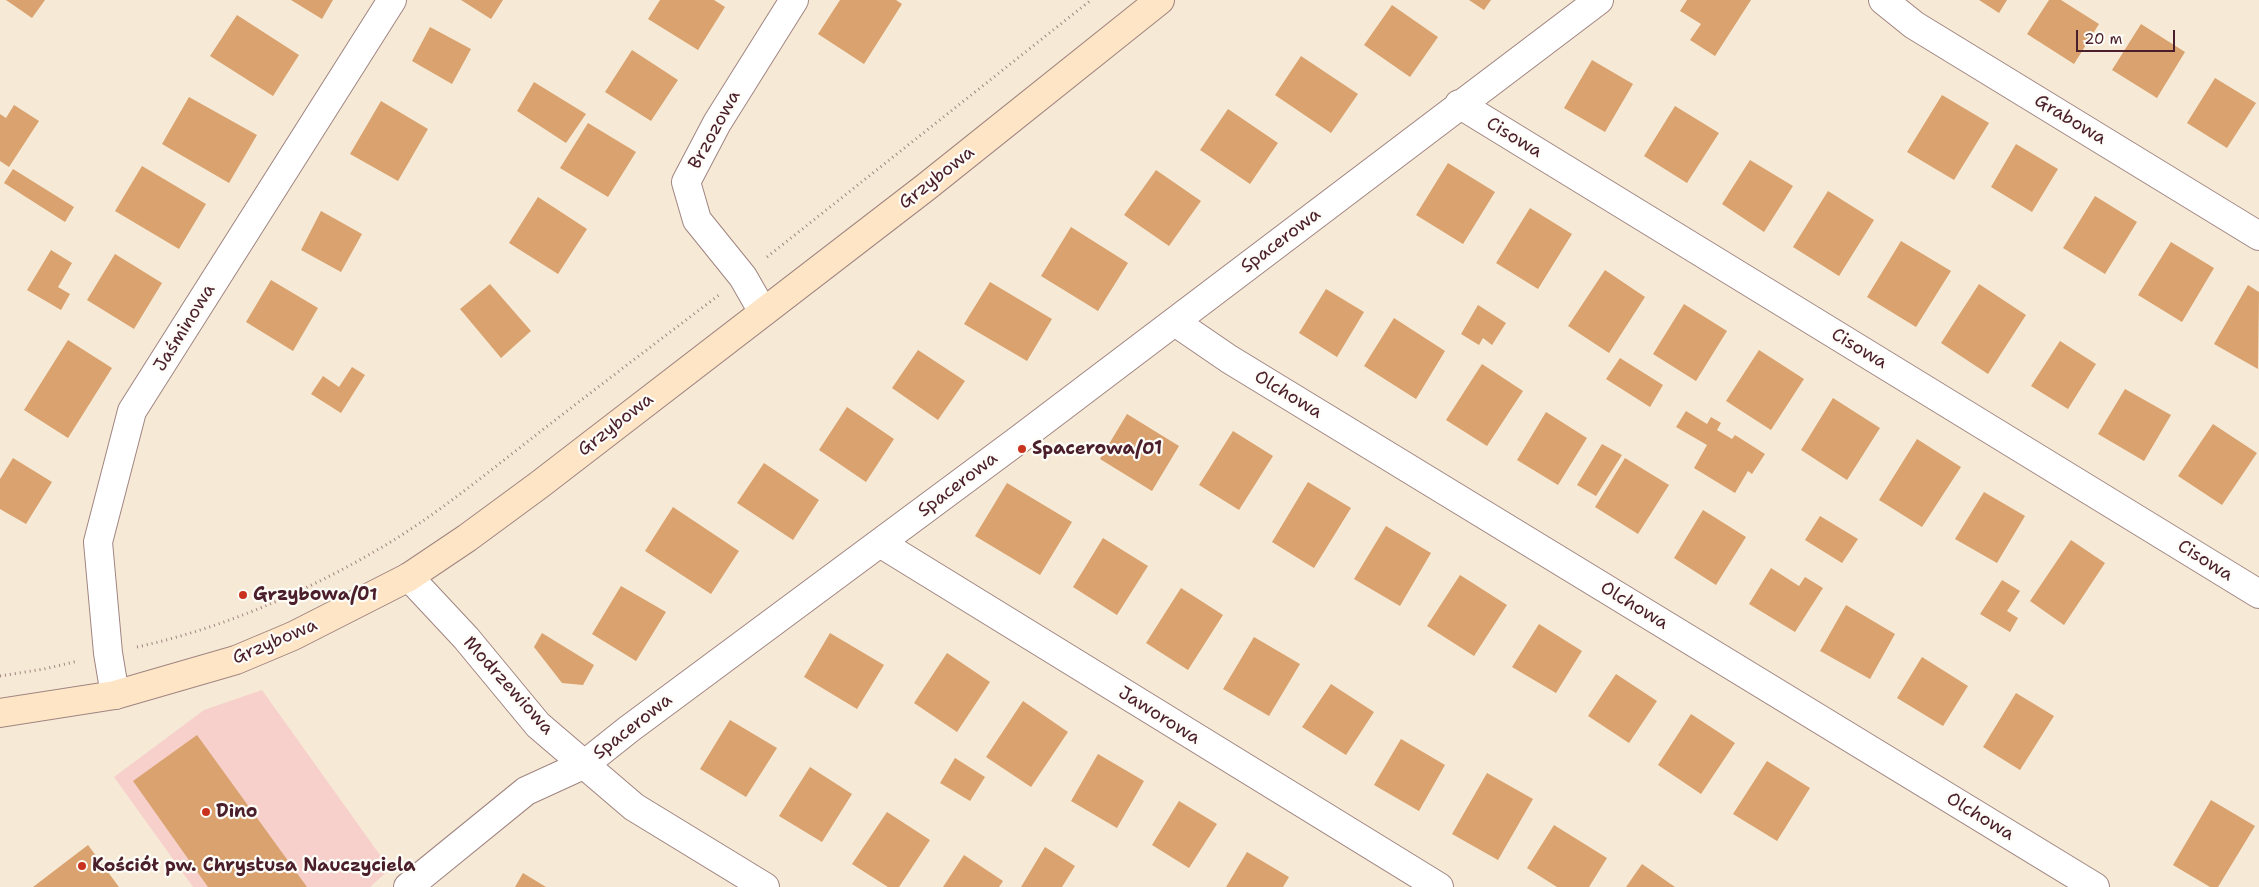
<!DOCTYPE html>
<meta charset="utf-8">
<style>
body{margin:0}
#map{position:relative;width:2259px;height:887px;overflow:hidden;background:#f6ead6;font-family:"Shantell Sans",sans-serif}
canvas{display:block}
.scale{position:absolute;left:2076px;top:30px;width:99px;height:22px;box-sizing:border-box;border:2px solid #4a1f2b;border-top:0;padding-left:6px;font-size:15px;line-height:18px;white-space:nowrap;color:#4a1f2b;-webkit-text-stroke:4px #fdfcf7;paint-order:stroke}
</style>
<div id="map">
<canvas width="2259" height="887"></canvas>
<div class="scale">20 m</div>
</div>
<script>
const ctx = document.querySelector('canvas').getContext('2d');
ctx.lineJoin = 'round';
function fillPath(path, color) { ctx.fillStyle = color; ctx.fill(path, 'evenodd'); }
function stroke(path, color, width, dash) { ctx.strokeStyle = color; ctx.lineWidth = width; ctx.lineCap = dash ? 'butt' : 'round'; ctx.setLineDash(dash || []); ctx.stroke(path); }
function write(font, color, halo, rows, align = 'center') {
  ctx.font = font + ' "Shantell Sans",sans-serif'; ctx.lineWidth = 4.5; ctx.setLineDash([]); ctx.textBaseline = 'middle'; ctx.strokeStyle = halo; ctx.fillStyle = color; for (const [text, x, y, turn = 0] of rows) {
    ctx.save(); ctx.translate(x, y); ctx.rotate((+turn || 0) * Math.PI / 180); ctx.textAlign = isNaN(turn) ? turn : align; if (halo) ctx.strokeText(text, 0, 0); ctx.fillText(text, 0, 0); ctx.restore();
  }
}
fillPath(new Path2D(`
 M262 690 390 869 370 887H193L114 777 204 710Z`), '#f7d0cb');
fillPath(new Path2D(`
 M6 0H45L32 18Z
 M291 0H333L322 19Z
 M461 0H503L491 19Z
 M660 0H714L725 7 698 50 648 19Z
 M840 0H896L902 4 864 64 818 34Z
 M1469 0H1491L1484 10Z
 M1687 0H1751L1715 56 1690 40 1701 24 1680 11Z
 M1979 0H2007L1999 13Z
 M2049 0H2061L2099 24 2074 64 2027 34Z
 M1392 5 1438 37 1410 77 1364 45Z
 M237 15 299 55 273 96 210 56Z
 M2141 24 2185 52 2157 98 2112 70Z
 M430 27 471 49 452 84 412 61Z
 M632 50 678 80 651 121 605 92Z
 M1301 56 1358 94 1331 133 1275 95Z
 M1592 60 1633 84 1605 132 1564 108Z
 M2215 78 2256 103 2227 148 2187 123Z
 M534 82 586 114 566 143 517 111Z
 M1942 95 1989 123 1954 180 1907 152Z
 M189 97 257 135 229 183 162 144Z
 M381 101 428 129 398 181 350 154Z
 M14 105 39 121 9 167 0 161V114L6 118Z
 M1675 106 1719 133 1687 183 1644 156Z
 M1228 109 1278 143 1250 184 1200 150Z
 M588 123 636 152 608 197 560 168Z
 M2016 144 2058 169 2032 212 1991 187Z
 M1750 160 1793 186 1764 232 1722 204Z
 M1448 163 1495 192 1463 244 1416 215Z
 M142 166 206 204 179 249 115 211Z
 M13 169 74 207 65 222 4 183Z
 M1156 170 1201 201 1169 246 1124 215Z
 M1828 191 1874 220 1839 276 1793 247Z
 M2095 196 2137 222 2105 274 2063 248Z
 M538 197 587 229 558 274 509 243Z
 M1530 208 1572 234 1538 289 1496 263Z
 M321 211 362 234 341 272 301 250Z
 M1071 227 1128 263 1098 311 1041 276Z
 M1901 241 1951 271 1916 327 1867 297Z
 M2171 242 2214 268 2182 322 2138 295Z
 M51 250 72 263 58 287 70 294 61 310 27 290Z
 M115 254 162 283 134 329 87 300Z
 M1605 270 1645 297 1609 353 1568 326Z
 M271 280 318 308 293 351 246 322Z
 M990 282 1052 319 1027 361 964 324Z
 M490 284 531 331 501 358 460 309Z
 M1979 284 2026 315 1988 374 1941 343Z
 M2248 285 2259 292 2258 369 2214 344Z
 M1326 289 1364 312 1337 357 1299 333Z
 M1684 304 1727 331 1696 381 1653 354Z
 M1478 305 1506 323 1492 345 1483 338 1479 345 1461 334Z
 M1394 318 1445 351 1416 399 1364 366Z
 M68 340 112 368 68 438 24 410Z
 M2060 341 2096 364 2068 409 2031 386Z
 M918 350 965 381 938 420 892 388Z
 M1759 350 1804 379 1771 430 1726 401Z
 M1620 358 1663 385 1650 407 1606 379Z
 M1482 364 1523 391 1487 446 1446 420Z
 M352 367 365 375 341 413 311 394 323 376 339 387Z
 M2125 389 2171 415 2144 461 2098 434Z
 M1833 398 1880 428 1847 480 1801 450Z
 M847 407 894 439 866 482 819 450Z
 M1686 411 1707 424 1711 417 1721 423 1717 430 1732 439 1735 435 1765 454 1752 474 1748 471 1735 493 1694 468 1707 445 1676 427Z
 M1546 412 1587 438 1558 485 1517 460Z
 M1127 414 1179 446 1152 491 1100 459Z
 M2213 424 2257 453 2222 505 2178 476Z
 M1233 431 1273 456 1239 510 1199 485Z
 M1917 439 1961 467 1922 527 1879 500Z
 M1602 444 1622 455 1596 496 1577 485Z
 M13 458 52 482 26 524 0 509V479Z
 M1625 458 1669 485 1638 534 1595 507Z
 M764 463 819 500 793 540 737 503Z
 M1308 482 1351 508 1314 568 1272 542Z
 M1007 483 1072 522 1040 575 975 536Z
 M1984 492 2025 516 1997 563 1955 539Z
 M673 507 739 551 711 594 645 551Z
 M1703 510 1746 537 1716 585 1674 558Z
 M1820 516 1858 539 1842 563 1805 540Z
 M1386 526 1431 553 1400 606 1354 579Z
 M1103 538 1148 566 1117 615 1073 587Z
 M2071 540 2105 563 2064 625 2030 601Z
 M1771 568 1799 586 1805 577 1823 588 1795 632 1749 604Z
 M1460 575 1507 605 1474 656 1427 626Z
 M2002 580 2020 591 2007 611 2018 618 2010 632 1980 614Z
 M621 586 666 612 636 661 592 634Z
 M1181 588 1223 615 1188 670 1146 643Z
 M1846 605 1895 634 1870 679 1820 651Z
 M1539 624 1582 651 1556 693 1512 667Z
 M542 633 594 665 583 685 562 683 534 647Z
 M830 633 884 665 857 709 804 677Z
 M1254 637 1300 664 1269 716 1223 689Z
 M947 653 990 682 957 732 914 703Z
 M1922 657 1968 686 1943 726 1897 698Z
 M1616 674 1657 701 1629 743 1588 716Z
 M1331 684 1374 712 1346 755 1302 727Z
 M2016 693 2054 716 2020 770 1983 747Z
 M1023 701 1068 732 1031 787 986 757Z
 M1691 714 1735 743 1701 794 1658 765Z
 M730 720 777 748 746 797 700 769Z
 M197 735 307 887H208L133 781Z
 M1401 739 1445 765 1419 811 1374 785Z
 M1098 754 1144 781 1117 828 1071 801Z
 M955 758 985 777 970 801 940 783Z
 M1767 761 1810 788 1777 841 1733 814Z
 M810 767 852 794 822 842 779 816Z
 M1487 773 1533 799 1498 860 1452 834Z
 M2211 800 2255 826 2218 887H2210L2173 865Z
 M1179 801 1217 824 1189 868 1152 845Z
 M887 812 930 840 899 887H888L852 864Z
 M1554 825 1607 858 1589 887H1557L1527 868Z
 M88 845 119 887H33Z
 M1045 847 1075 866 1062 887H1021Z
 M1247 852 1289 877 1283 887H1226Z
 M964 855 1003 881 999 887H943Z
 M1642 864 1675 887H1626Z
 M523 873 546 887H515Z`), '#d9a26e');
const street = new Path2D(`
 M1883 0 1914 25 2259 236
 M1459 104 2259 594
 M763 312 743 277 697 220 686 182 717 123 794 0
 M1175 322 1229 359 2095 887
 M880 543 1439 887
 M409 577 466 638 538 725 634 807 765 887
 M115 695 108 653 98 542 132 411 392 0
 M408 887 526 791 585 764 629 729 1017 441 1599 0`);
const secondary = new Path2D(`
 M0 713 115 695 236 660 293 636 409 577 467 538 539 485 926 187 1160 0`);
stroke(street, '#a08480', 30);
stroke(secondary, '#a08480', 30);
stroke(new Path2D(`
 M767 257 1091 0
 M137 647C224 628 308 591 384 546 441 512 493 468 545 428 603 383 661 339 719 295
 M0 676 44 669 78 661`), '#a08480', 3, [1, 4]);
stroke(street, '#fff', 28);
stroke(secondary, '#fee5c5', 28);
for (const [x, y, r, color] of [
 [1022,449,5,"#c8321e"],
 [243,595,5,"#c8321e"],
 [206,812,5,"#c8321e"],
 [82,866,5,"#c8321e"]
]) { const dot = new Path2D(); dot.arc(x, y, r, 0, 2 * Math.PI); ctx.fillStyle = color; ctx.fill(dot); stroke(dot, '#fdfcf7', 2); }
write('18px', '#4a1f2b', '#fdfcf7', [
 ["Grabowa",2070,120,31],
 ["Brzozowa",715,130,-61],
 ["Cisowa",1514,138,31],
 ["Grzybowa",937,178,-38],
 ["Spacerowa",1281,241,-37],
 ["Jaśminowa",185,328,-58],
 ["Cisowa",1859,349,31],
 ["Olchowa",1288,395,31],
 ["Grzybowa",616,425,-38],
 ["Spacerowa",958,485,-37],
 ["Cisowa",2205,561,32],
 ["Olchowa",1634,606,31],
 ["Grzybowa",275,642,-23],
 ["Modrzewiowa",508,686,48],
 ["Jaworowa",1159,716,32],
 ["Spacerowa",633,727,-38],
 ["Olchowa",1980,817,31]
]);
write('bold 18px', '#4a1f2b', '#fdfcf7', [
 ["Spacerowa/01",1032,449],
 ["Grzybowa/01",253,595],
 ["Dino",216,812],
 ["Kościół pw. Chrystusa Nauczyciela",92,866]
], 'left');
</script>
